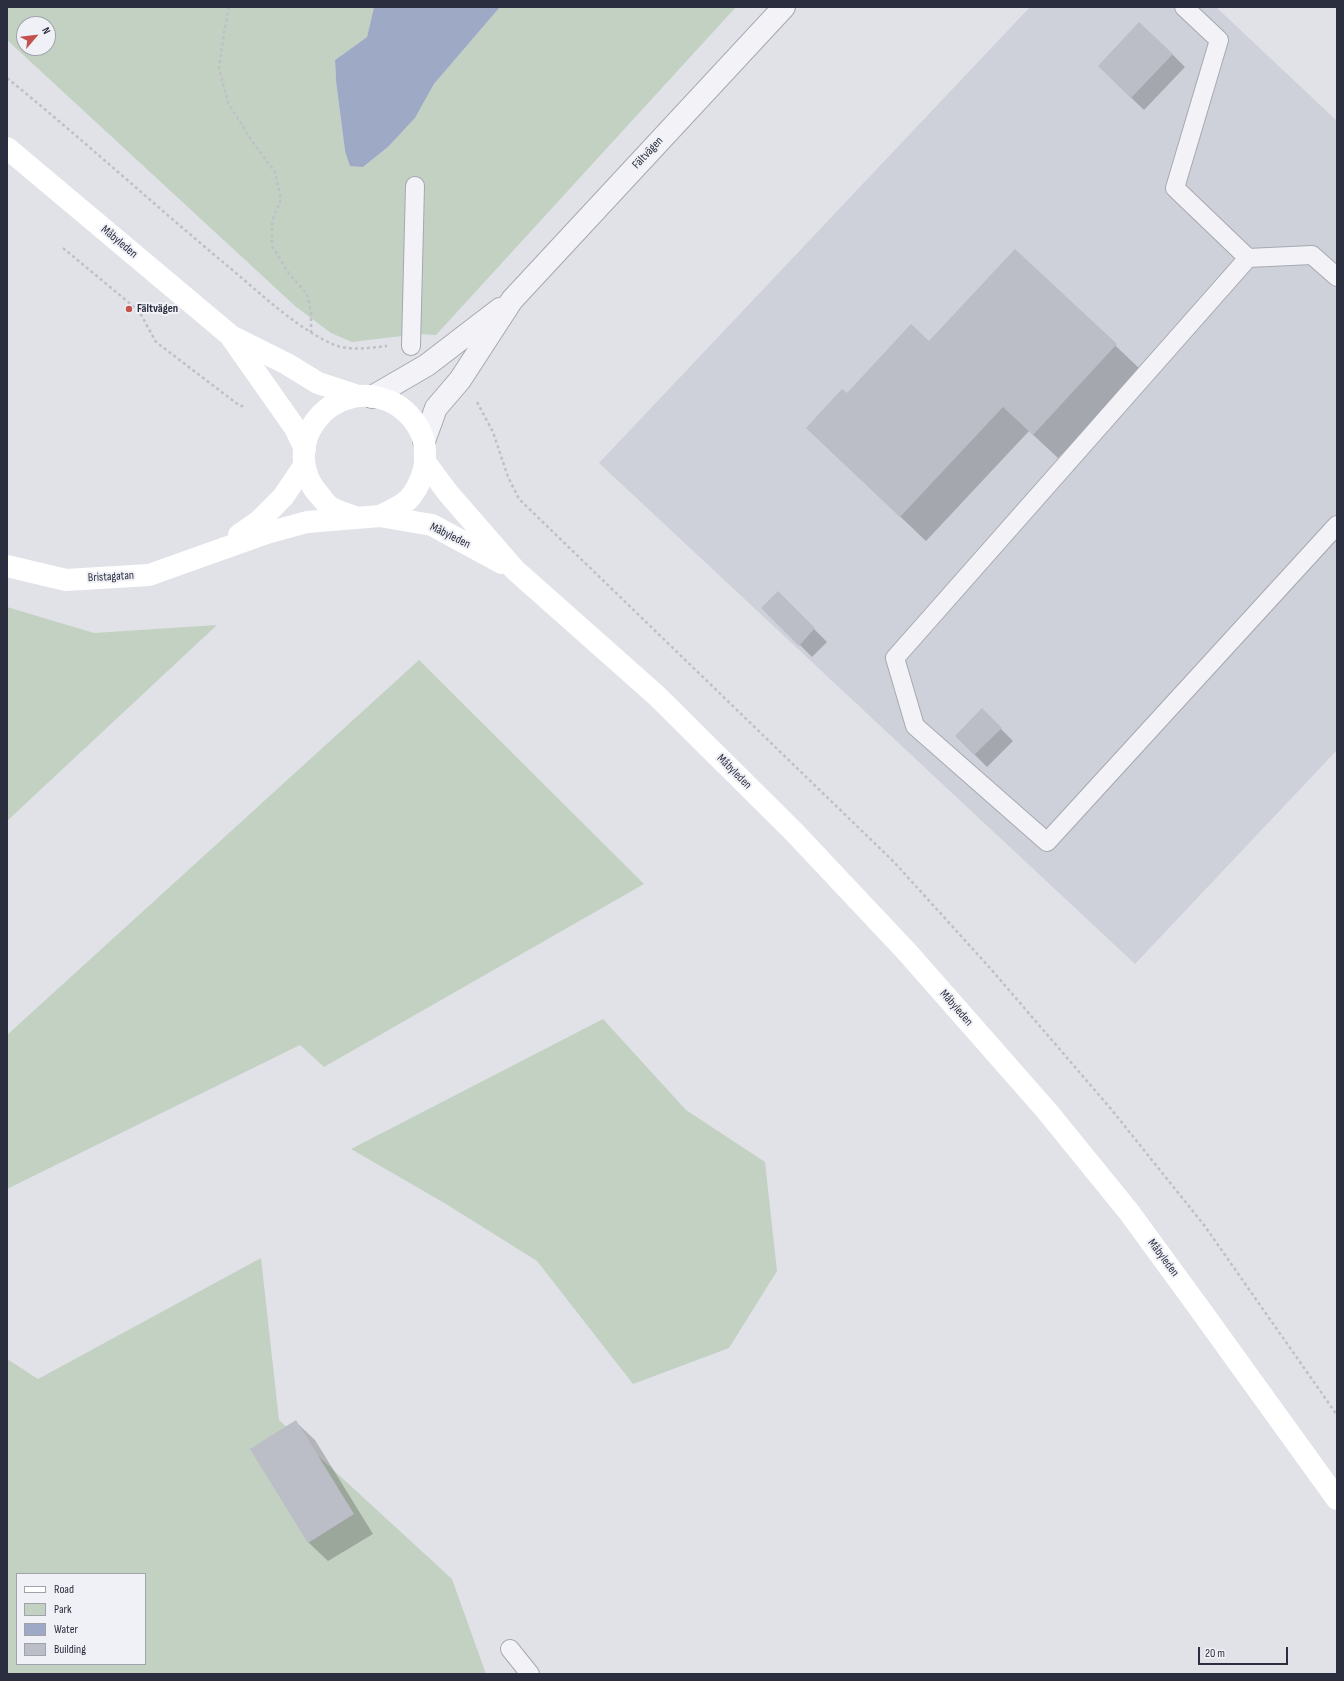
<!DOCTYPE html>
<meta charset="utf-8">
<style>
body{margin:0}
#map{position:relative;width:1344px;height:1681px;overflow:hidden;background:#e0e2e8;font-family:"Sofia Sans Condensed",sans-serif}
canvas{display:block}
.frame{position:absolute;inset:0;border:8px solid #2a2e3e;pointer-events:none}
.legend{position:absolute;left:16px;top:1573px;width:130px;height:92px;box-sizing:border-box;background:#f0f1f6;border:1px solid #a1a3ac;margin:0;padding:5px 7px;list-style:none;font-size:12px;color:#2a2e3e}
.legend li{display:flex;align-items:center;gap:8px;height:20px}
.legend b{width:20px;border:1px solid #a1a3ac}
.north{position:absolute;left:16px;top:16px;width:40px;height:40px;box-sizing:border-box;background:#f0f1f6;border:1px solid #a1a3ac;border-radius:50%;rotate:62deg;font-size:11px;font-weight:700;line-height:16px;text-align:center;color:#2a2e3e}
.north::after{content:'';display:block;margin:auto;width:14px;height:18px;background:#c4524e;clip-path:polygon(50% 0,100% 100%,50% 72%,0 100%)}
.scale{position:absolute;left:1198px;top:1647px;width:90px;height:18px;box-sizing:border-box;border:2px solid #2a2e3e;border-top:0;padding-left:5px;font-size:12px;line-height:14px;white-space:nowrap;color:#2a2e3e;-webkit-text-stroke:3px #f0f1f6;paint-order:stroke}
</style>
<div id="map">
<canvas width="1344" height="1681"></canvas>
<div class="frame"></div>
<ul class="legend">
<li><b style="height:5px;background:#fff"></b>Road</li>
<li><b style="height:11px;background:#c3d1c2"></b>Park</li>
<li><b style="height:11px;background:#9eaac5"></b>Water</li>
<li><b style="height:11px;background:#bbbdc7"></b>Building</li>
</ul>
<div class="north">N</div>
<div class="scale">20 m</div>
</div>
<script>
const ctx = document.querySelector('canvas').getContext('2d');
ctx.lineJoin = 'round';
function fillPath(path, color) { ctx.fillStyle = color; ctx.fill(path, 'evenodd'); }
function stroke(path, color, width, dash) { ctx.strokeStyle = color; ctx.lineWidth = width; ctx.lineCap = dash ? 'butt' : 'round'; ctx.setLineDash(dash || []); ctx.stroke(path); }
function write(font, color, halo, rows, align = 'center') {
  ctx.font = font + ' "Sofia Sans Condensed",sans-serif'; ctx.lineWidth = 4; ctx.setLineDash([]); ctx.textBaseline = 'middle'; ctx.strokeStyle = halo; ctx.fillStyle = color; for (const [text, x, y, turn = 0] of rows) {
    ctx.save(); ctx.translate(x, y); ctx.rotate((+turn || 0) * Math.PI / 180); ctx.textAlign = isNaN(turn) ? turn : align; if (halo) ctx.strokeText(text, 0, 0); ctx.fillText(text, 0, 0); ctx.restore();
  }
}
fillPath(new Path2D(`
 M1030 7H1216L1337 121V750L1135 964 599 463Z`), '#ced1da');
fillPath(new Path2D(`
 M7 7H374L367 37 335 60 336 81 345 151 363 167 388 147 415 118 434 84 500 7H736L436 335 418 334 352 342 331 333 295 306 7 40ZM24 24H48V48H24Z
 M7 607 94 633 217 625 7 821Z
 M419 660 644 884 324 1067 300 1045 7 1189V1035Z
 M603 1019 686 1110 765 1162 777 1271 729 1348 633 1384 537 1261 446 1204 351 1149Z
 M261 1258 279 1420 452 1579 486 1674H7V1359L38 1379ZM17 1574H145V1664H17Z`), '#c3d1c2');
fillPath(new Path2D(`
 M374 7H500L434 84 415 118 388 147 363 167 350 166 345 151 336 81 335 60 367 37Z`), '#9eaac5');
fillPath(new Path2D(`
 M1172 54 1185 67 1144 110 1112 79Z
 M1015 250 1141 370 1058 458 1029 431 926 541 807 428 847 394 929 342Z
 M778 593 827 642 812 657 763 608Z
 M982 710 1013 741 987 767 956 736Z
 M296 1422 315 1440 373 1534 328 1561 309 1543 251 1449Z`), '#0003');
fillPath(new Path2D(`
 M1139 22 1173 54 1131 98 1098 66Z
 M1015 249 1117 344 1033 435 1003 407 900 517 806 428 842 389 847 393 911 324 929 341Z
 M778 591 815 628 799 646 761 608Z
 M982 708 1002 728 974 755 955 736Z
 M296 1420 354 1514 308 1543 250 1449Z`), '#bbbdc7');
const lane = new Path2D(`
 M1184 7 1219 40 1175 188 1248 258
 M1337 277 1312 255 1248 258 895 658 915 726 1047 842 1337 525
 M411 346 415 186
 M510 1649 530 1674`);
const street = new Path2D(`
 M372 397 427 365 500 309
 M424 441 436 408 460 380 512 300 784 7`);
stroke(lane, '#a6a8b2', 20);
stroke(street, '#a6a8b2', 24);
stroke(new Path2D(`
 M229 7 224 33 219 68 228 103 254 144 275 172 281 199 272 221V246L290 275 307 294 311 312V332
 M7 78C81 138 151 202 224 263 257 290 290 323 328 342 347 352 367 348 387 346
 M63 248 139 311 156 342 240 406H246
 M477 402 493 432 508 477 519 499 894 862 990 968 1111 1109 1204 1225 1337 1415`), '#bfc0c7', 2.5, [3, 3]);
stroke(lane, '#f3f3f7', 18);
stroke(street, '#f3f3f7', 22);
stroke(new Path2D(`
 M7 148 231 336 287 364 318 383 358 396
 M231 337 295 428 305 449
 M425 462 448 493 515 570 657 696 794 832 907 952 1046 1110 1129 1212 1202 1312 1337 1499
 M355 517C347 514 339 512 332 508 328 506 324 501 321 497 273 446 334 371 395 404 408 411 421 427 424 442 425 447 425 452 425 457 426 471 416 495 404 503 397 508 388 512 380 516
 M239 535 259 521 283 497 304 466
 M7 566 66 580 149 575 267 533 307 522 380 516 432 525 502 563`), '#fff', 22);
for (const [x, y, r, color] of [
 [129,309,4,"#c4524e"]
]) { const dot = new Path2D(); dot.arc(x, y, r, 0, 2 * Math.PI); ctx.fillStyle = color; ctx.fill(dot); stroke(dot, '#f0f1f6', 1.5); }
write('12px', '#2a2e3e', '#f0f1f6', [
 ["Fältvägen",648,153,-47],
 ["Måbyleden",119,242,40],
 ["Måbyleden",450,536,26],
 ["Bristagatan",111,577,-3],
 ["Måbyleden",734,772,45],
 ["Måbyleden",956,1008,49],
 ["Måbyleden",1163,1258,53]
]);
write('bold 12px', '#2a2e3e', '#f0f1f6', [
 ["Fältvägen",137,309]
], 'left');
</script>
